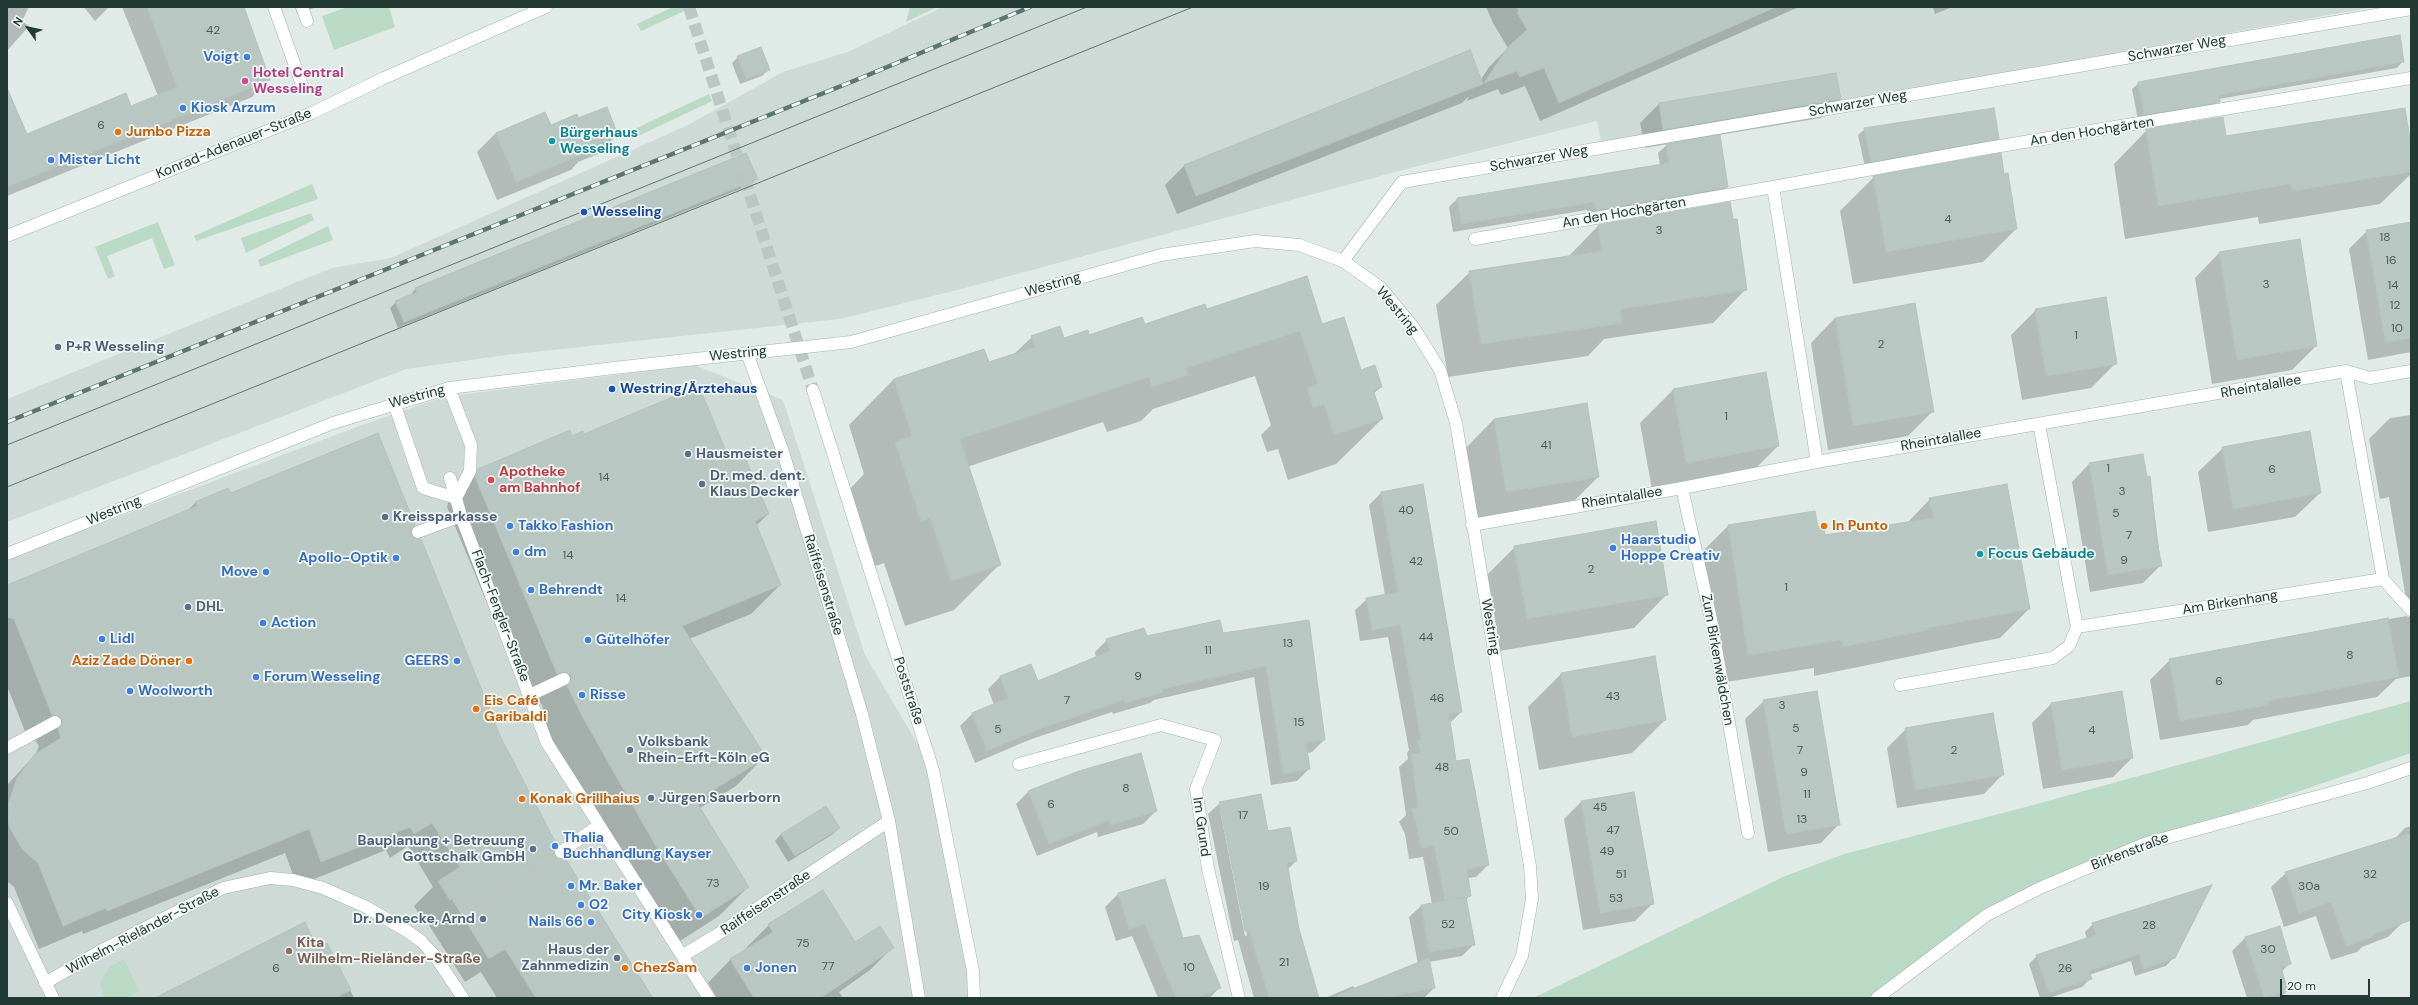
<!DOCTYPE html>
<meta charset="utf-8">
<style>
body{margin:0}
#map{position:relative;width:2418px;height:1005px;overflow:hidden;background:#e0eae6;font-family:"DM Sans",sans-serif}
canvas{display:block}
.frame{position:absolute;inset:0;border:8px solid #223934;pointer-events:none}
.north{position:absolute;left:8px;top:8px;width:40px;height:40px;-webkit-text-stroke:3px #f0f7f4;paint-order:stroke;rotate:303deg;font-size:11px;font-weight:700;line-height:16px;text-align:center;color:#223934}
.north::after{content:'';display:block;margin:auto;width:14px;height:18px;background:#223934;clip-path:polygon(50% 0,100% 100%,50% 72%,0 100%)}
.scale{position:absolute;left:2280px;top:979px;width:90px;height:18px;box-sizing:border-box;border:2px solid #223934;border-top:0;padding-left:5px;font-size:12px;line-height:14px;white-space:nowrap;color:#223934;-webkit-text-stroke:3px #f0f7f4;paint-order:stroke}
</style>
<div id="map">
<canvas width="2418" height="1005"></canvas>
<div class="frame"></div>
<div class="north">N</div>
<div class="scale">20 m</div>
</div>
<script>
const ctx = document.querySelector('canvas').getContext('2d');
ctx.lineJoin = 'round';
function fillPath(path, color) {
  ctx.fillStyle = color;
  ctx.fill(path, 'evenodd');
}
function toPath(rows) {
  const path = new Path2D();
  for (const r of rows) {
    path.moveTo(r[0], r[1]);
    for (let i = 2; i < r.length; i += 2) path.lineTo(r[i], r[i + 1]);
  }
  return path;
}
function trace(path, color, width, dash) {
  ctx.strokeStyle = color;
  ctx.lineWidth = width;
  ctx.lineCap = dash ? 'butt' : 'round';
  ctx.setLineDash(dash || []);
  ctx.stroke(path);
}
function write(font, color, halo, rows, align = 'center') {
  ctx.font = font + ' "DM Sans",sans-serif';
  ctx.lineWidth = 3.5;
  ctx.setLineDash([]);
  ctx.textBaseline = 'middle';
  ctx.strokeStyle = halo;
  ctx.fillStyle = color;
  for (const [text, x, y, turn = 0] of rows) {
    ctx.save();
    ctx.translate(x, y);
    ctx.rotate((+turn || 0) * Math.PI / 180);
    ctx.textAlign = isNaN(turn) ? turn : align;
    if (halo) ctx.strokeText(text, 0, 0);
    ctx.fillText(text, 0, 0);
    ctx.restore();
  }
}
fillPath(toPath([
 [943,7,2373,7,1716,125,1601,141,1597,121,1410,168,965,288,840,319,506,355,406,369,7,522,7,399,332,268,391,258,688,125,783,72,850,51],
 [694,365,783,400,865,655,933,770,972,998,7,998,7,559,362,425,443,397]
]), '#cedad5');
fillPath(toPath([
 [348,7,389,7,395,27,334,50,322,16],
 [673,7,693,7,641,31,637,24],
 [910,7,937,7,906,22],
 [709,94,712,101,632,139,628,132],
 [312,184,318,199,196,241,194,236],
 [311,213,314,220,246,253,241,238],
 [158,222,175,265,164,269,152,238,107,256,115,276,108,279,95,247],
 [328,226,333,240,260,267,258,260],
 [2411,701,2411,753,2144,844,1987,915,1877,998,1533,998,1783,877,1844,854,2026,807],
 [124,959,139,991,126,998,105,998,100,985,103,977,110,967]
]), '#badac5');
fillPath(toPath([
 [7,7,29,7,22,21,29,26,7,51],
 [84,7,109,7,95,21],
 [122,7,243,7,269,80,252,97,7,196,7,87,26,135,130,107,158,96],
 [295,7,317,7,297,14],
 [1486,7,1799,7,1540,121,1525,86,1501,95,1498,89,1467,101,1469,96,1462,103,1177,214,1165,185,1184,166,1469,52,1480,81,1489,67,1508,48,1493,23],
 [1933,7,1952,7,1935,14],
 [738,57,769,69,762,76,740,84,732,63],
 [2403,61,2397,68,2219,99,2213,108,2138,120,2132,89,2139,83],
 [1840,99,1821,118,1719,135,1727,187,1719,195,1588,218,1587,210,1453,232,1449,207,1457,199,1660,165,1658,153,1668,144,1645,148,1640,123,1659,104],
 [578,120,617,135,598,154,578,162,571,170,497,200,477,152,496,133,550,126],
 [1865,129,1998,138,1991,145,1865,167,1858,135],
 [2147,130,2411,154,2411,174,2380,204,2259,224,2258,217,2125,239,2114,164],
 [1874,177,2016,229,1983,262,1853,284,1840,211],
 [756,179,750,185,398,328,390,308,396,302,410,296,416,288],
 [2411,224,2411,352,2368,360,2349,249,2367,231],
 [1598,226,1746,289,1713,323,1604,339,1588,356,1448,377,1436,305,1470,272,1568,257],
 [2219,253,2316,346,2292,370,2212,384,2195,278],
 [2036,310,2116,363,2091,388,2022,400,2011,335],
 [1206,311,1322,325,1360,371,1381,387,1373,394,1382,419,1336,464,1288,480,1278,449,1267,452,1261,435,1271,425,1255,376,1153,409,1141,421,1107,432,1103,422,967,467,999,565,954,610,905,626,884,563,875,566,850,489,864,474,849,425,894,379,988,364,1013,355,1032,337,1064,340,1089,336],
 [1835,318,1933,411,1908,436,1828,450,1811,343],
 [1765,373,1778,446,1745,479,1653,495,1640,423,1673,390],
 [2411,415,2411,676,2396,679,2377,697,2253,720,2248,725,2160,740,2150,680,2170,660,2406,616,2409,617,2389,497,2380,499,2369,439,2390,418],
 [1494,419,1598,477,1565,510,1473,525,1461,453],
 [583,435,727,457,768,514,756,526,780,585,751,614,689,639,764,757,736,786,700,808,748,887,719,916,672,946,554,745,539,715,543,710,542,704,536,700,528,702,447,507,449,499,478,470,571,437],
 [2223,448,2320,493,2295,517,2208,532,2198,472],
 [2089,464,2150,477,2161,565,2143,583,2090,592,2072,482],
 [1381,493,1461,712,1450,723,1456,762,1488,865,1476,877,1467,878,1470,895,1466,900,1474,944,1462,956,1429,962,1434,988,1424,998,1325,998,1353,986,1355,989,1418,964,1409,917,1421,906,1432,904,1423,857,1409,859,1405,834,1399,822,1406,815,1399,767,1408,759,1407,753,1409,750,1388,637,1360,641,1355,610,1367,599,1385,595,1369,505],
 [230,495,410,530,500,738,553,849,554,856,651,998,497,998,481,972,465,982,427,922,425,924,414,906,433,887,408,846,390,858,386,850,297,886,285,853,83,934,82,931,39,949,14,887,7,881,7,785,35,755,39,746,35,740,28,739,7,686,7,586,187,511,196,502],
 [1930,499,2029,609,2000,638,1814,676,1814,668,1720,683,1699,555,1728,526,1817,528,1825,537,1906,524],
 [1515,547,1667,594,1634,628,1494,652,1482,580],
 [1308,621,1324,740,1312,752,1307,753,1309,769,1297,781,1271,785,1254,677,1154,700,1150,703,1113,714,1112,712,1029,740,975,763,960,726,972,714,994,705,988,689,1000,677,1031,665,1037,682,1096,658,1095,652,1107,640,1222,634],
 [1654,657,1665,720,1632,753,1539,770,1528,707,1561,674],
 [1764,701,1839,824,1821,843,1768,852,1745,719],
 [2051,704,2132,758,2113,777,2043,789,2032,723],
 [1906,729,2003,774,1984,794,1897,808,1887,748],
 [1080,772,1156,811,1143,824,1098,837,1097,832,1037,856,1016,804,1028,792],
 [1581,802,1652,904,1635,921,1583,930,1564,819],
 [1220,803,1267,832,1296,861,1287,870,1298,930,1318,998,1254,998,1238,940,1234,941,1208,814],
 [1220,810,1222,810,1247,935,1245,936],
 [2411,826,2411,885,2403,922,2388,937,2362,947,2357,952,2331,960,2316,916,2284,927,2271,887,2286,873,2393,840,2405,828],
 [839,828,833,834,788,862,775,841,781,834],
 [1118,894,1182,939,1220,987,1210,998,1158,998,1132,936,1116,941,1105,907],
 [2093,924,2174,957,2166,966,2135,976,2131,961,2089,975,2090,979,2082,987,2049,998,2040,998,2029,964,2037,956,2087,939,2085,932],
 [769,925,855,943,893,947,870,970,839,992,843,998,717,998,708,983,730,960,747,949,746,948],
 [2245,938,2290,963,2281,972,2287,991,2280,998,2247,998,2232,951],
 [327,944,354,998,158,998,317,950]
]), '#0003');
const building = toPath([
 [147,7,244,7,270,80,7,187,7,88,27,134,126,93,131,106,177,87,147,7],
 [1517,7,1776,7,1559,103,1544,68,1520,77,1517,71,1484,83,1508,47,1527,30,1517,12,1519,12,1517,7],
 [2400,35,2404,62,2219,95,2220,102,2144,115,2138,82,2400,35],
 [761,47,770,70,746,79,737,56,761,47],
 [1470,50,1483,84,1196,196,1184,165,1470,50],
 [1836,73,1841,99,1663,130,1659,103,1836,73],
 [607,107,618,135,590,147,591,151,516,182,496,133,545,112,551,125,577,114,578,118,607,107],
 [1994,108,1999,139,1871,162,1864,128,1994,108],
 [2405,108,2411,146,2411,172,2292,191,2291,184,2158,206,2146,129,2223,117,2226,136,2405,108],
 [1720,135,1728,187,1596,210,1594,202,1461,224,1457,198,1669,163,1666,144,1720,135],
 [746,153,758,179,404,322,395,301,417,292,415,288,746,153],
 [2001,153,2004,174,2008,173,2017,229,1886,252,1873,176,2001,153],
 [1730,202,1733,219,1737,219,1747,290,1620,309,1622,323,1481,344,1469,271,1602,251,1598,225,1730,202],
 [2411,222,2411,338,2385,342,2366,230,2411,222],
 [2300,239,2317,346,2237,360,2219,252,2300,239],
 [1307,276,1322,324,1344,317,1361,370,1375,365,1382,387,1373,390,1383,419,1334,435,1324,404,1313,407,1307,388,1318,384,1300,331,1186,368,1188,375,1152,387,1149,377,960,439,1001,565,951,581,930,518,921,521,895,442,912,436,894,379,984,349,989,362,1035,347,1031,336,1060,326,1064,338,1088,330,1089,335,1142,317,1145,324,1205,304,1207,309,1307,276],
 [2106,297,2117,364,2046,376,2035,309,2106,297],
 [1915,303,1934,412,1853,426,1835,318,1915,303],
 [1766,372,1779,446,1686,463,1673,389,1766,372],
 [699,386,728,456,742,450,769,514,755,521,781,585,682,626,766,757,696,801,749,887,701,918,654,843,582,716,567,686,571,680,571,675,565,672,557,674,475,477,478,469,570,430,572,436,583,431,584,434,699,386],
 [1587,403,1599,477,1506,492,1494,419,1587,403],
 [2310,431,2321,493,2233,509,2222,447,2310,431],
 [378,433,415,525,411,530,411,535,416,539,421,539,501,738,557,845,554,849,555,856,558,859,565,858,653,998,536,998,505,949,489,959,452,899,450,900,438,881,460,867,432,823,414,834,410,827,321,862,309,829,107,911,106,908,63,926,38,863,22,849,9,826,8,805,17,778,35,754,61,738,58,729,62,722,59,716,52,715,14,619,7,617,7,585,197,506,195,502,228,488,231,493,378,433],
 [2143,454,2147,477,2150,476,2157,543,2162,566,2108,575,2089,463,2143,454],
 [1423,484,1462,712,1449,714,1456,761,1469,759,1489,865,1467,869,1471,896,1466,897,1475,945,1429,952,1421,905,1465,897,1445,900,1434,845,1421,848,1416,821,1411,809,1418,808,1411,754,1420,753,1418,740,1421,739,1400,625,1372,630,1366,598,1398,592,1381,492,1423,484],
 [2007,484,2030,609,1928,628,1928,630,1843,647,1842,640,1748,655,1728,525,1815,511,1818,527,1824,526,1825,535,1933,518,1929,498,2007,484],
 [1656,521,1668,595,1527,619,1514,546,1656,521],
 [2388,618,2399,677,2268,701,2269,705,2180,721,2169,659,2388,618],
 [1220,620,1223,633,1309,620,1325,740,1306,743,1310,769,1283,774,1266,666,1162,689,1163,692,1125,703,1124,700,1042,728,987,751,972,713,1008,698,1000,676,1031,664,1038,681,1110,651,1106,639,1144,628,1147,636,1220,620],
 [1655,656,1666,720,1572,737,1561,673,1655,656],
 [1817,691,1840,825,1786,834,1763,700,1817,691],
 [2122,691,2133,758,2062,770,2051,703,2122,691],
 [1993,713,2004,775,1915,790,1905,728,1993,713],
 [1141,753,1157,811,1111,825,1109,820,1049,844,1028,791,1079,771,1141,753],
 [1634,792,1654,904,1600,913,1581,801,1634,792],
 [1261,794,1268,831,1290,827,1297,861,1287,863,1299,929,1319,998,1269,998,1249,930,1245,931,1219,802,1261,794],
 [826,806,840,828,795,856,781,834,826,806],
 [2411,833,2411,920,2372,935,2373,937,2346,946,2331,902,2299,913,2285,872,2411,833],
 [1165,879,1183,938,1199,935,1221,988,1197,998,1176,998,1145,924,1129,929,1118,893,1165,879],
 [2212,885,2175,958,2143,969,2139,954,2089,971,2092,979,2049,993,2036,955,2096,935,2092,923,2212,885],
 [823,890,855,942,880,926,894,948,821,998,754,998,730,959,773,932,768,924,823,890],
 [305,922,318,949,327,943,351,990,335,998,155,998,305,922],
 [2280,926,2291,964,2281,967,2288,991,2264,998,2245,937,2280,926],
 [1429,958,1435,988,1384,998,1339,998,1338,995,1429,958]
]);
fillPath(building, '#b9c7c2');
trace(building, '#b3c3bd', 1);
trace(toPath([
 [461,914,561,852]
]), '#bac7c2', 12, [12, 6]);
trace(toPath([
 [689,7,813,390]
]), '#bac7c2', 12, [12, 6]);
const street = toPath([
 [274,7,302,85],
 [302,7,307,21],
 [1773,187,1988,148,2411,78],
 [1475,239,1773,187,1817,462],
 [1343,261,1402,182,2411,9],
 [747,353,783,452,862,714,889,821,919,998],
 [449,388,471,445,470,471,456,498],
 [394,403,423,488,456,498],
 [2039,424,2077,627,2383,579,2346,371],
 [450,478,461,516,547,743,709,998],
 [1682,488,1711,619,1748,833],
 [1472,525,1682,488,1822,461,2346,371,2370,378,2411,371],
 [418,532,461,516],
 [7,554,333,423,449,388,614,368,851,342,1161,255,1255,241,1299,245,1343,261,1381,288,1414,328,1440,370,1456,423,1530,866,1532,899,1522,956,1502,998],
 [2383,579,2411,610],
 [1900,685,2053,658,2069,646,2077,627],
 [530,695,564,679],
 [7,748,55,722],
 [1019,764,1161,725,1215,740,1196,789,1208,869,1239,998],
 [561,852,598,826],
 [7,903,53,998],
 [682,956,715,936,889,821],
 [45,983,104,949,223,888,270,878,293,880,323,888,366,907,407,931,421,941,435,956,463,998],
 [1877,998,1987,915,2040,888,2144,844,2367,783,2411,768]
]);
const secondary = toPath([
 [7,236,312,113,384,78,546,7],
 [813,390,933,770,973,971,974,998]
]);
trace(street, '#a3b1ad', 13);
trace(secondary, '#a0b5af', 13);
trace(street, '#fff', 12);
trace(secondary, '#fff', 12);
trace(toPath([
 [7,445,1087,7],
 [7,487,1193,7]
]), '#5c7570', 1);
const rail = toPath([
 [7,422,861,78,1030,7]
]);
trace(rail, '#5c7570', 4.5);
trace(rail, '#f0f7f4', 3, [9]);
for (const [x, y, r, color] of [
 [247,57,4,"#3f7fe0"],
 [245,81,4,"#d1479c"],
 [183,108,4,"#3f7fe0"],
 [118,132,4,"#e8710a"],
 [552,141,4,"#0f9aa8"],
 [51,160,4,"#3f7fe0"],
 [584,212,4,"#1a4fb4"],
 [58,347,4,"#5c6f8a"],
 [612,389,4,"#1a4fb4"],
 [688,454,4,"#5c6f8a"],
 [491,480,4,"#e0444e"],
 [702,484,4,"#5c6f8a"],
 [385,517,4,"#5c6f8a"],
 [510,526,4,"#3f7fe0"],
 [1824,526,4,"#e8710a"],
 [1613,548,4,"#3f7fe0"],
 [516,552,4,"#3f7fe0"],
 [1980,554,4,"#0f9aa8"],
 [396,558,4,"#3f7fe0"],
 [266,572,4,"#3f7fe0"],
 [531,590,4,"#3f7fe0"],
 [188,607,4,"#5c6f8a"],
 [263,623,4,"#3f7fe0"],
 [102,639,4,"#3f7fe0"],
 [588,640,4,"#3f7fe0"],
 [189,661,4,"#e8710a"],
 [457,661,4,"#3f7fe0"],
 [256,677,4,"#3f7fe0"],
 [130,691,4,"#3f7fe0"],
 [582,695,4,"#3f7fe0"],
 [476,709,4,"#e8710a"],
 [630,750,4,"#5c6f8a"],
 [651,798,4,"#5c6f8a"],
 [522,799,4,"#e8710a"],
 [555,846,4,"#3f7fe0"],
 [533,849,4,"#5c6f8a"],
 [571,886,4,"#3f7fe0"],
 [581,905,4,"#3f7fe0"],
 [699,915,4,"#3f7fe0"],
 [483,919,4,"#5c6f8a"],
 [591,922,4,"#3f7fe0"],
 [289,951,4,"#8d6e63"],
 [617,958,4,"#5c6f8a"],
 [625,968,4,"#e8710a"],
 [747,968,4,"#3f7fe0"]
]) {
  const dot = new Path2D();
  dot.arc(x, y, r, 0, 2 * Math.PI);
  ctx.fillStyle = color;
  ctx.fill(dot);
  trace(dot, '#f0f7f4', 1.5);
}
write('12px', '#485c58', null, [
 ["42",213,31],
 ["6",101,126],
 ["4",1948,220],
 ["3",1659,231],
 ["18",2385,238],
 ["16",2391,261],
 ["3",2266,285],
 ["14",2393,286],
 ["12",2395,306],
 ["10",2397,329],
 ["1",2076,336],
 ["2",1881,345],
 ["1",1726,417],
 ["41",1546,446],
 ["1",2108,469],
 ["6",2272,470],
 ["14",604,478],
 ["3",2122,492],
 ["40",1406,511],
 ["5",2116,514],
 ["7",2129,536],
 ["14",568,556],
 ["9",2124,561],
 ["42",1416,562],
 ["2",1591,570],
 ["1",1786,588],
 ["14",621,599],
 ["44",1426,638],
 ["13",1288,644],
 ["11",1208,651],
 ["8",2350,656],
 ["9",1138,677],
 ["6",2219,682],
 ["43",1613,697],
 ["46",1437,699],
 ["7",1067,701],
 ["3",1782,706],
 ["15",1299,723],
 ["5",1796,729],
 ["5",998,730],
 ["4",2092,731],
 ["7",1800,751],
 ["2",1954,751],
 ["48",1442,768],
 ["9",1804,773],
 ["8",1126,789],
 ["11",1807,795],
 ["6",1051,805],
 ["45",1600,808],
 ["17",1243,816],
 ["13",1802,820],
 ["47",1613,831],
 ["50",1451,832],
 ["49",1607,852],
 ["51",1621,875],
 ["32",2370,875],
 ["73",713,884],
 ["19",1264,887],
 ["30a",2309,887],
 ["53",1616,899],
 ["52",1448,925],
 ["28",2149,926],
 ["75",803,944],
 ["30",2268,950],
 ["21",1284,963],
 ["77",828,967],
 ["10",1189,968],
 ["6",276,969],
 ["26",2065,969]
]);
write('14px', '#223934', '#f0f7f4', [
 ["Schwarzer Weg",2177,49,-10],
 ["Schwarzer Weg",1858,104,-10],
 ["An den Hochgärten",2092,132,-9],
 ["Konrad-Adenauer-Straße",234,144,-22],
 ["Schwarzer Weg",1539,159,-10],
 ["An den Hochgärten",1624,213,-10],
 ["Westring",1053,285,-16],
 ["Westring",1397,311,50],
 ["Westring",738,354,-6],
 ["Rheintalallee",2261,387,-10],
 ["Westring",417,397,-15],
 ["Rheintalallee",1941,440,-10],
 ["Rheintalallee",1622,498,-9],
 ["Westring",114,511,-22],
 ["Raiffeisenstraße",823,585,73],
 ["Am Birkenhang",2230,603,-9],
 ["Flach-Fengler-Straße",500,616,69],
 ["Westring",1490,627,80],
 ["Zum Birkenwäldchen",1717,660,80],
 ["Poststraße",908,691,72],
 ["Im Grund",1201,827,82],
 ["Birkenstraße",2130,852,-21],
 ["Raiffeisenstraße",766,903,-34],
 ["Wilhelm-Rieländer-Straße",143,931,-28]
]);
write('bold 14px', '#366cbe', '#f0f7f4', [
 ["Voigt",239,57,"right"],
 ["Kiosk Arzum",191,108],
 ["Mister Licht",59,160],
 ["Takko Fashion",518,526],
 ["Haarstudio",1621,540],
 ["Hoppe Creativ",1621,556],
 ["dm",524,552],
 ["Apollo-Optik",388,558,"right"],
 ["Move",258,572,"right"],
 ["Behrendt",539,590],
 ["Action",271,623],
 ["Lidl",110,639],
 ["Gütelhöfer",596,640],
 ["GEERS",449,661,"right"],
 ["Forum Wesseling",264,677],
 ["Woolworth",138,691],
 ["Risse",590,695],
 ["Thalia",563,838],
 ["Buchhandlung Kayser",563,854],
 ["Mr. Baker",579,886],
 ["O2",589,905],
 ["City Kiosk",691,915,"right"],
 ["Nails 66",583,922,"right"],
 ["Jonen",755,968]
], 'left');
write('bold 14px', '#b23c85', '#f0f7f4', [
 ["Hotel Central",253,73],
 ["Wesseling",253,89]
], 'left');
write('bold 14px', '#c56008', '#f0f7f4', [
 ["Jumbo Pizza",126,132],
 ["In Punto",1832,526],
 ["Aziz Zade Döner",181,661,"right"],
 ["Eis Café",484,701],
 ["Garibaldi",484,717],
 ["Konak Grillhaius",530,799],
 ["ChezSam",633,968]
], 'left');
write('bold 14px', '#0d838f', '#f0f7f4', [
 ["Bürgerhaus",560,133],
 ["Wesseling",560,149],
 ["Focus Gebäude",1988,554]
], 'left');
write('bold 14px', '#164399', '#f0f7f4', [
 ["Wesseling",592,212],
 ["Westring/Ärztehaus",620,389]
], 'left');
write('bold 14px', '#4e5e75', '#f0f7f4', [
 ["P+R Wesseling",66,347],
 ["Hausmeister",696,454],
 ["Dr. med. dent.",710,476],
 ["Klaus Decker",710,492],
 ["Kreissparkasse",393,517],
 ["DHL",196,607],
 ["Volksbank",638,742],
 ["Rhein-Erft-Köln eG",638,758],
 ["Jürgen Sauerborn",659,798],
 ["Bauplanung + Betreuung",525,841,"right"],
 ["Gottschalk GmbH",525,857,"right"],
 ["Dr. Denecke, Arnd",475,919,"right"],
 ["Haus der",609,950,"right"],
 ["Zahnmedizin",609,966,"right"]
], 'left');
write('bold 14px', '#be3a42', '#f0f7f4', [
 ["Apotheke",499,472],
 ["am Bahnhof",499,488]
], 'left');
write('bold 14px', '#785e54', '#f0f7f4', [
 ["Kita",297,943],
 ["Wilhelm-Rieländer-Straße",297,959]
], 'left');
</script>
